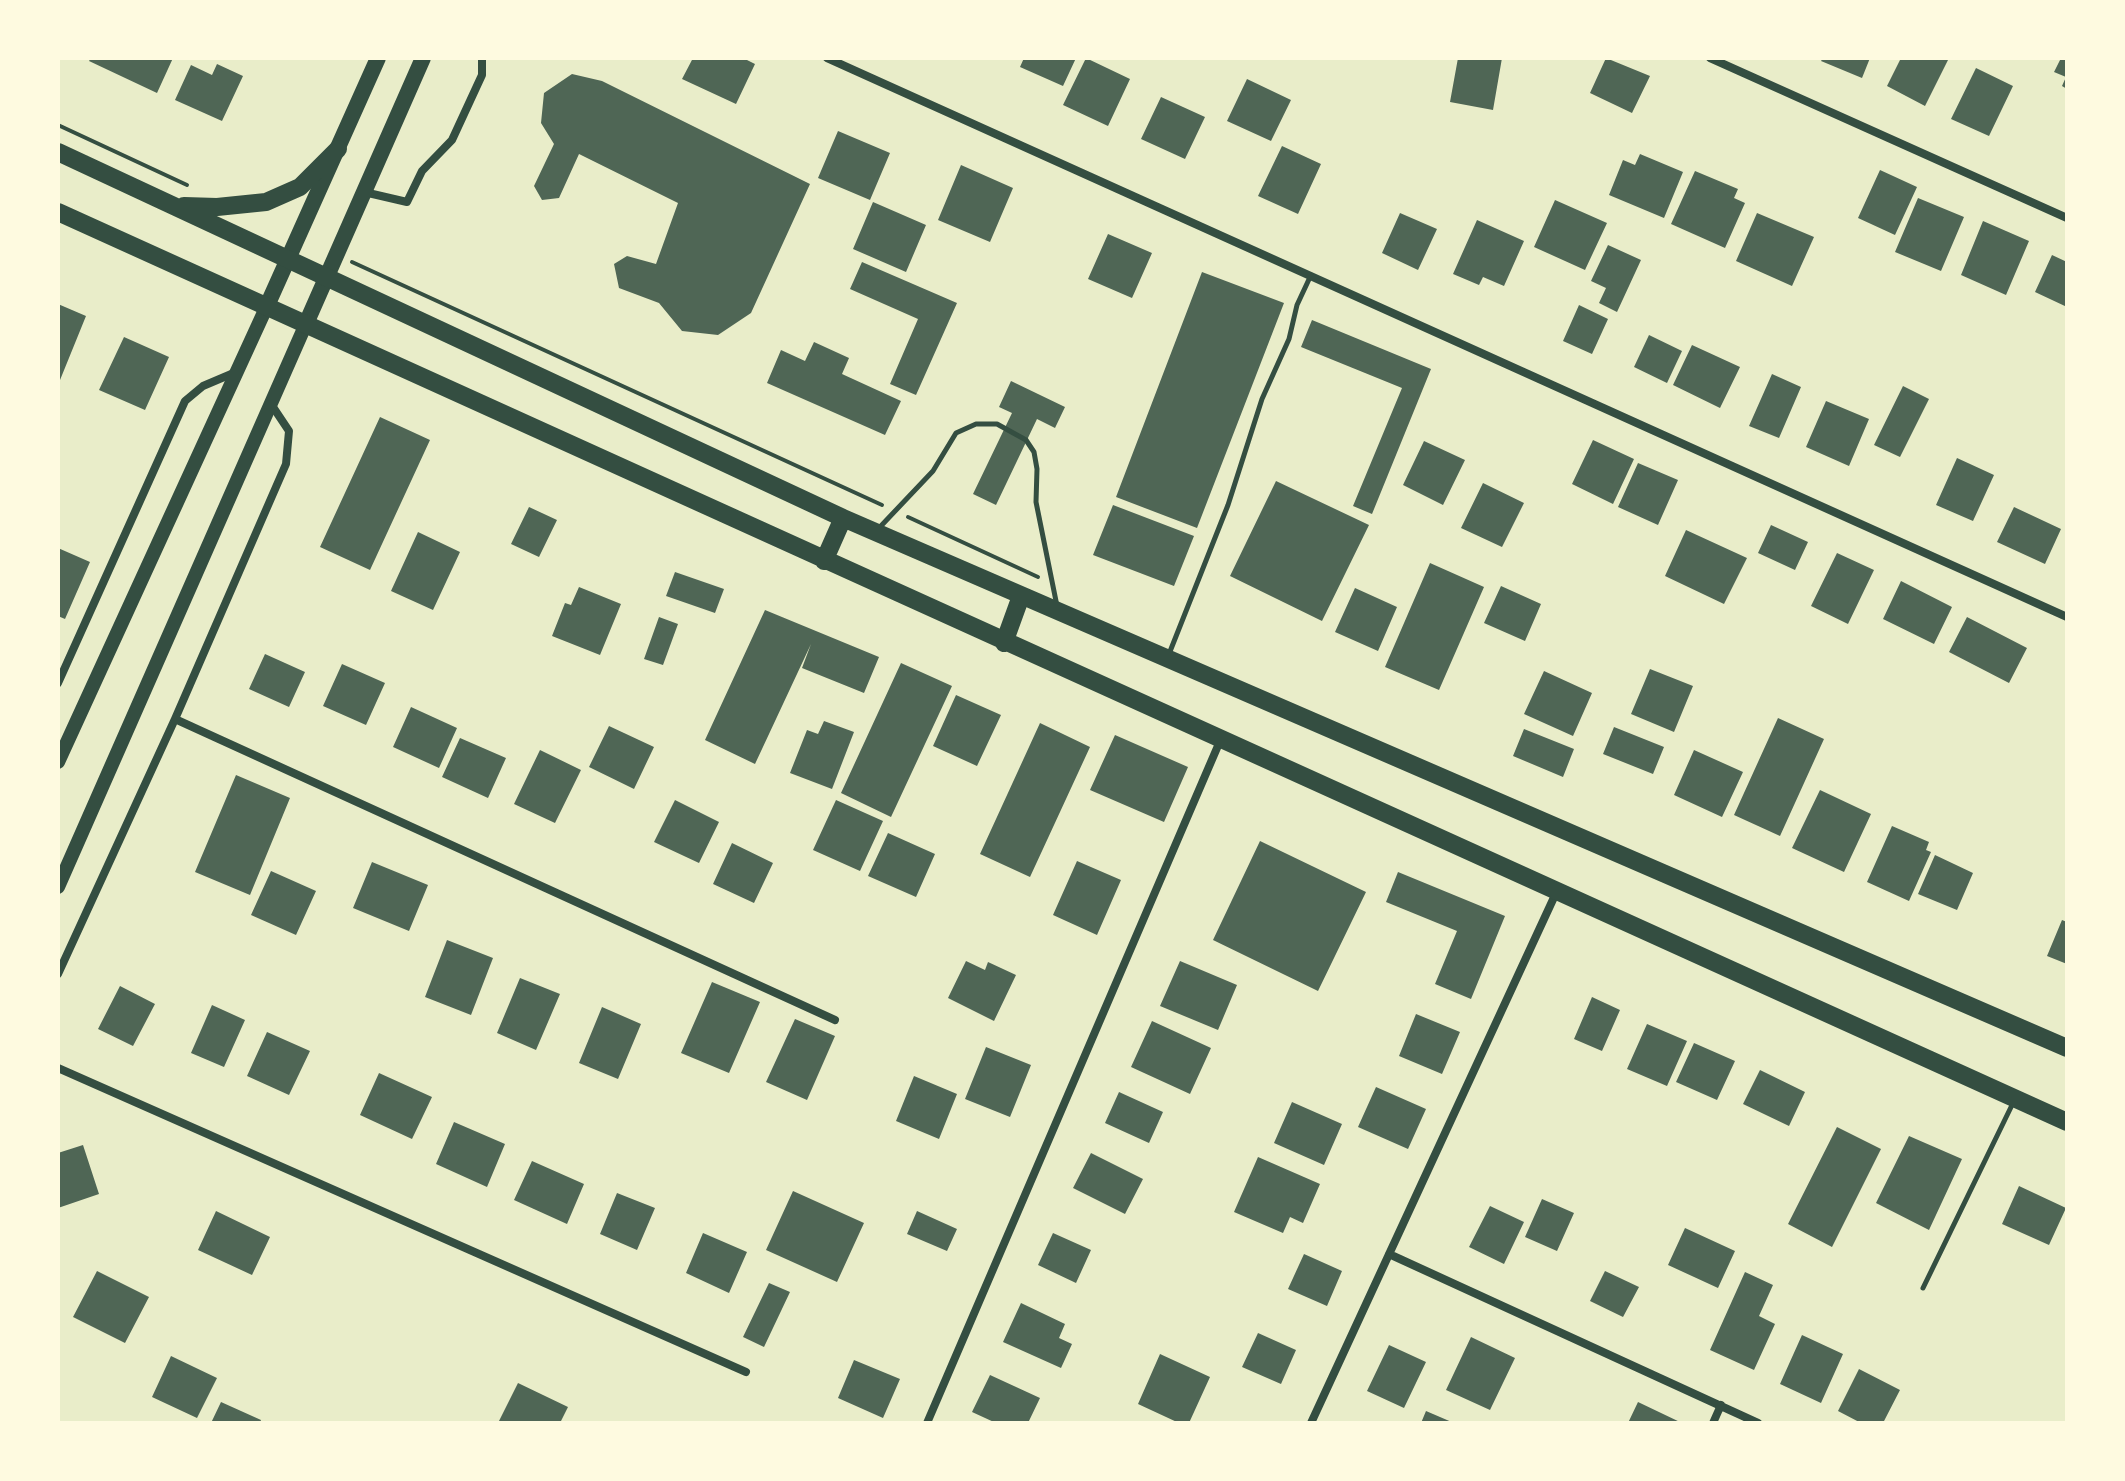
<!DOCTYPE html>
<style>
body{margin:0}
#map{position:relative;width:2125px;height:1481px;overflow:hidden;background:#e9edc9;font-family:"Source Serif 4",serif}
canvas{display:block}
.frame{position:absolute;inset:0;border:60px solid #fefae0;pointer-events:none}
</style>
<div id="map">
<canvas width="2125" height="1481"></canvas>
<div class="frame"></div>
</div>
<script>
const ctx = document.querySelector('canvas').getContext('2d');
ctx.lineJoin = 'round';
function fillPath(path, color) {
  ctx.fillStyle = color;
  ctx.fill(path, 'evenodd');
}
function toPath(rows) {
  const path = new Path2D();
  for (const r of rows) {
    path.moveTo(r[0], r[1]);
    for (let i = 2; i < r.length; i += 2) path.lineTo(r[i], r[i + 1]);
  }
  return path;
}
function trace(path, color, width, dash) {
  ctx.strokeStyle = color;
  ctx.lineWidth = width;
  ctx.lineCap = dash ? 'butt' : 'round';
  ctx.setLineDash(dash || []);
  ctx.stroke(path);
}
fillPath(toPath([
 [91,58,173,58,157,93,89,61],
 [693,58,743,58,755,64,736,104,682,79],
 [1024,58,1076,58,1063,86,1020,67],
 [1086,58,1130,79,1108,126,1063,105],
 [1458,58,1502,58,1493,110,1450,102],
 [1606,58,1650,76,1632,113,1590,93],
 [1823,58,1870,58,1862,78,1821,61],
 [1901,58,1949,58,1925,106,1887,86],
 [2061,58,2067,58,2067,89,2062,86,2066,77,2054,72],
 [217,64,243,76,222,121,175,100,191,65,212,75],
 [1976,68,2013,86,1989,136,1951,119],
 [572,74,602,81,810,184,751,313,718,335,682,331,659,303,619,288,614,264,627,256,656,264,678,203,579,154,559,198,542,200,534,186,554,144,541,123,544,93],
 [1247,79,1291,100,1271,141,1227,121],
 [1161,97,1205,117,1185,159,1141,139],
 [838,131,890,153,870,200,818,178],
 [1282,146,1321,164,1298,214,1258,196],
 [1640,154,1683,172,1664,218,1609,195,1623,160,1635,165],
 [961,165,1013,188,990,242,938,220],
 [1880,170,1917,187,1895,235,1858,218],
 [1695,171,1738,189,1734,198,1745,203,1725,248,1671,224],
 [1918,198,1964,217,1941,271,1895,252],
 [1555,200,1607,223,1585,270,1534,247],
 [873,202,926,225,906,272,853,249],
 [1400,213,1437,229,1418,270,1382,253],
 [1757,213,1814,237,1792,286,1736,261],
 [1477,220,1524,241,1504,286,1483,277,1479,285,1453,274],
 [1983,221,2029,241,2006,295,1961,275],
 [1108,234,1152,253,1132,298,1088,279],
 [1608,245,1641,260,1617,312,1599,303,1606,288,1591,281],
 [2052,255,2067,262,2067,307,2035,292],
 [862,262,957,303,916,395,890,384,918,319,850,289],
 [1202,272,1284,303,1197,528,1116,497],
 [58,304,86,316,58,385],
 [1579,305,1608,319,1592,354,1563,341],
 [1312,320,1431,369,1372,514,1353,506,1402,388,1301,347],
 [1649,335,1682,351,1667,383,1634,367],
 [124,337,169,357,145,410,99,390],
 [814,342,849,358,842,374,901,401,885,435,767,383,781,350,805,361],
 [1692,345,1740,367,1720,408,1673,385],
 [1772,374,1801,387,1779,438,1749,426],
 [1011,381,1065,407,1055,428,1037,419,996,505,973,494,1012,413,999,407],
 [1903,386,1929,399,1900,457,1874,445],
 [1826,401,1869,419,1849,466,1806,447],
 [380,417,430,440,370,570,320,547],
 [1593,440,1634,459,1613,504,1572,484],
 [1424,441,1465,460,1443,505,1403,485],
 [1957,458,1994,475,1973,521,1936,505],
 [1638,463,1678,480,1658,525,1618,507],
 [1276,481,1369,525,1322,621,1230,576],
 [1483,483,1524,503,1502,547,1461,528],
 [1113,505,1194,536,1174,586,1093,555],
 [529,507,557,520,539,557,511,544],
 [2014,507,2061,529,2045,564,1997,542],
 [1771,525,1808,542,1795,570,1758,553],
 [1686,530,1747,558,1724,604,1665,576],
 [418,532,460,552,433,610,391,591],
 [58,548,90,562,65,619,58,616],
 [1837,553,1874,570,1848,624,1811,606],
 [1430,563,1484,587,1439,690,1385,667],
 [675,572,724,589,715,613,666,596],
 [1901,581,1952,607,1934,644,1883,619],
 [1501,586,1541,604,1525,641,1484,623],
 [579,587,621,604,600,655,552,636,565,603,571,605],
 [1355,588,1397,607,1378,651,1335,632],
 [765,610,879,657,864,693,802,668,811,644,755,764,705,740],
 [659,617,678,624,663,665,644,659],
 [1967,617,2027,648,2009,683,1949,652],
 [265,654,305,672,289,707,249,689],
 [901,663,952,686,891,817,841,793],
 [342,664,385,683,366,725,323,706],
 [1650,669,1693,686,1674,732,1631,714],
 [1544,671,1592,693,1573,736,1524,714],
 [956,695,1001,715,977,766,933,746],
 [411,707,457,728,439,768,393,747],
 [1778,718,1824,739,1780,836,1734,815],
 [824,721,854,732,832,789,790,773,807,730,818,734],
 [1040,723,1090,747,1030,877,980,854],
 [609,726,654,747,634,789,589,767],
 [1614,727,1664,747,1653,774,1603,754],
 [1524,729,1574,749,1563,777,1513,756],
 [1115,735,1188,767,1164,822,1090,790],
 [460,738,506,758,488,798,442,777],
 [540,750,581,770,555,823,514,804],
 [1694,750,1743,772,1722,817,1674,795],
 [236,775,290,798,250,895,195,872],
 [1820,790,1871,814,1844,872,1792,848],
 [675,800,719,822,699,863,654,842],
 [836,800,883,821,860,871,813,850],
 [1892,826,1929,842,1926,850,1931,852,1909,901,1867,882],
 [888,833,935,854,916,897,868,876],
 [1260,841,1366,892,1318,991,1213,940],
 [732,843,773,863,754,903,713,884],
 [1935,855,1973,873,1957,910,1918,894],
 [1077,861,1121,880,1097,935,1053,915],
 [372,862,428,885,409,931,353,908],
 [271,871,316,891,296,935,251,915],
 [1398,872,1505,916,1471,999,1435,984,1457,931,1386,902],
 [2062,920,2067,922,2067,964,2047,956],
 [447,940,493,958,471,1015,425,997],
 [966,961,985,970,988,962,1016,975,994,1021,948,998],
 [1180,961,1237,985,1218,1030,1160,1006],
 [520,978,560,994,536,1050,497,1033],
 [712,982,760,1002,729,1073,681,1053],
 [120,986,155,1004,133,1046,98,1029],
 [1592,997,1620,1010,1602,1051,1574,1039],
 [212,1005,245,1020,224,1067,191,1053],
 [602,1007,641,1024,618,1079,579,1063],
 [1416,1014,1460,1032,1442,1074,1399,1056],
 [795,1019,835,1036,807,1100,766,1082],
 [1152,1021,1211,1048,1190,1094,1131,1067],
 [1647,1024,1687,1041,1667,1086,1627,1069],
 [267,1032,310,1051,289,1095,247,1076],
 [1694,1043,1735,1061,1717,1100,1676,1082],
 [986,1047,1031,1065,1010,1117,965,1099],
 [1760,1070,1805,1092,1789,1126,1743,1104],
 [379,1073,432,1097,412,1139,360,1115],
 [914,1076,957,1094,939,1139,896,1121],
 [1376,1087,1426,1109,1408,1149,1358,1127],
 [1119,1092,1163,1112,1149,1143,1105,1123],
 [1292,1102,1342,1124,1324,1165,1274,1143],
 [454,1122,505,1144,487,1187,436,1164],
 [1837,1127,1881,1149,1832,1247,1788,1224],
 [1909,1136,1962,1159,1929,1230,1876,1203],
 [83,1145,99,1194,58,1208,58,1153],
 [1091,1153,1143,1179,1125,1214,1073,1188],
 [1258,1157,1320,1184,1303,1223,1290,1217,1283,1233,1234,1212],
 [532,1161,584,1184,567,1224,514,1200],
 [2019,1186,2066,1208,2049,1245,2002,1224],
 [793,1191,864,1223,837,1282,766,1250],
 [617,1193,655,1208,637,1250,600,1234],
 [1542,1199,1574,1213,1557,1251,1525,1237],
 [1490,1206,1524,1222,1504,1264,1469,1247],
 [216,1211,270,1237,252,1275,198,1250],
 [917,1211,957,1229,947,1251,907,1234],
 [1685,1228,1735,1251,1718,1288,1668,1265],
 [703,1233,747,1252,729,1293,686,1273],
 [1053,1233,1091,1250,1076,1283,1038,1265],
 [1304,1254,1342,1271,1327,1306,1288,1289],
 [97,1271,149,1297,125,1343,73,1317],
 [1605,1271,1639,1287,1623,1317,1590,1301],
 [1745,1272,1773,1285,1759,1316,1775,1324,1754,1370,1710,1350],
 [769,1283,790,1292,764,1347,743,1337],
 [1021,1303,1065,1324,1059,1338,1072,1344,1061,1368,1003,1342],
 [1258,1333,1296,1350,1281,1384,1242,1367],
 [1802,1335,1843,1354,1821,1403,1780,1384],
 [1471,1337,1515,1358,1490,1410,1446,1390],
 [1389,1345,1426,1362,1404,1408,1367,1391],
 [1160,1354,1210,1377,1189,1423,1179,1423,1138,1404],
 [171,1356,217,1378,197,1418,152,1397],
 [854,1360,900,1379,883,1418,838,1398],
 [1859,1369,1900,1390,1883,1423,1861,1423,1838,1411],
 [990,1375,1040,1398,1028,1423,996,1423,972,1412],
 [518,1383,568,1407,560,1423,498,1423],
 [221,1402,261,1420,260,1423,211,1423],
 [1638,1402,1682,1423,1628,1423],
 [1426,1411,1454,1423,1421,1423]
]), '#4f6655');
trace(toPath([
 [58,125,187,185],
 [352,262,882,505],
 [908,517,1038,577]
]), '#344e41', 4);
trace(toPath([
 [879,528,933,471,956,433,976,424,997,424,1026,440,1034,452,1037,469,1036,502,1057,606],
 [1169,654,1228,505,1262,399,1289,339,1297,305,1311,275],
 [1923,1288,2013,1103]
]), '#344e41', 5);
trace(toPath([
 [827,58,2067,617],
 [1710,58,2067,218],
 [364,192,407,202,422,171,452,140,482,75,482,58],
 [58,683,185,401,203,386,236,372],
 [175,719,835,1020],
 [58,974,175,719,286,464,289,431,271,404],
 [58,1068,746,1372],
 [1389,1254,1758,1423],
 [927,1423,1220,741],
 [1311,1423,1556,893],
 [1713,1423,1721,1405]
]), '#344e41', 8);
trace(toPath([
 [58,762,266,308],
 [58,887,305,326]
]), '#344e41', 14);
trace(toPath([
 [266,308,378,58],
 [305,326,423,58]
]), '#344e41', 16);
trace(toPath([
 [58,152,843,518,2067,1048],
 [184,206,217,207,266,202,300,187,338,149],
 [58,212,2067,1122],
 [824,561,843,518],
 [1004,643,1021,596]
]), '#344e41', 18);
</script>
